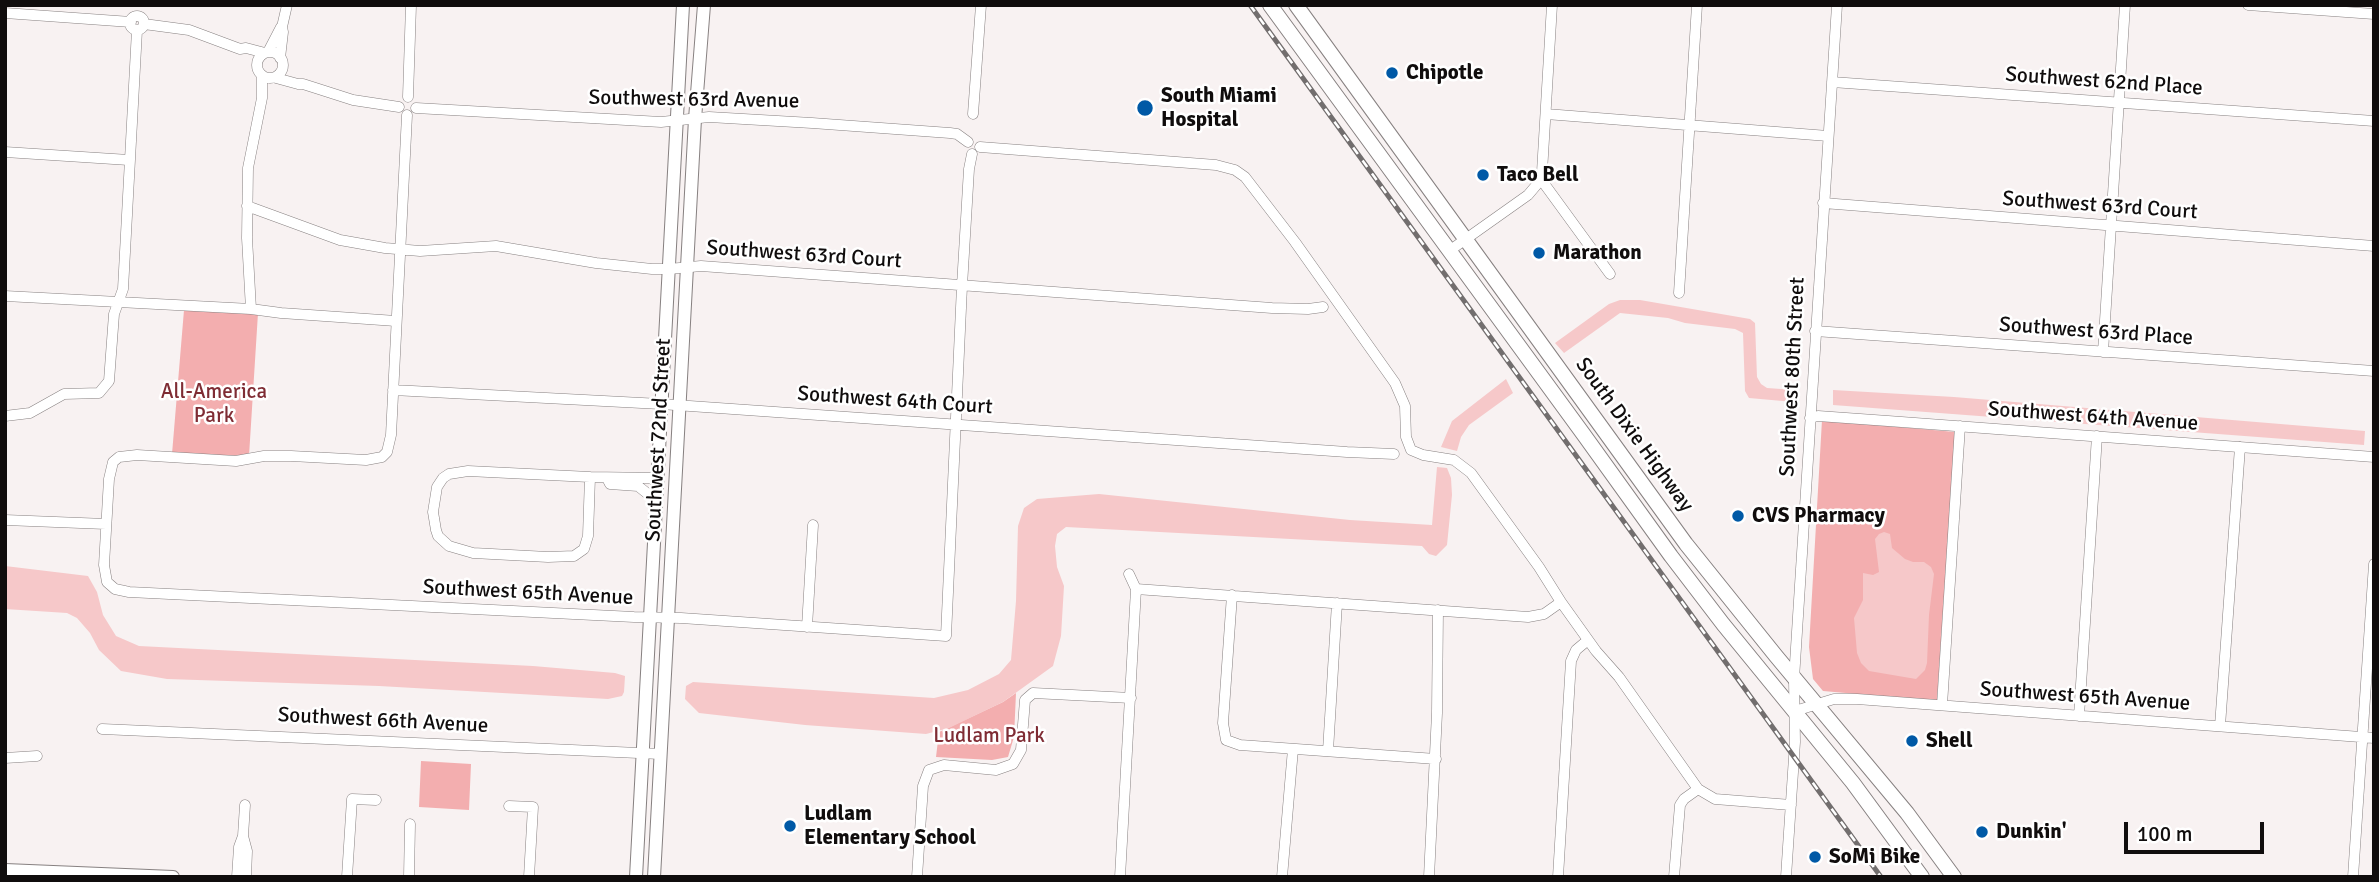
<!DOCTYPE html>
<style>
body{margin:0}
#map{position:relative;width:2379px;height:882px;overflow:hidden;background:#f8f2f2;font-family:Signika,sans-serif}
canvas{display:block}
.frame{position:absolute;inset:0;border:7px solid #100d0d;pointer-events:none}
.scale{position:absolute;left:2124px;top:822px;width:140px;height:32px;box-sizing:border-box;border:4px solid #100d0d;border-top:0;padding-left:9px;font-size:21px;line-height:24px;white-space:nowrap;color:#100d0d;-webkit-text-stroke:5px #fff;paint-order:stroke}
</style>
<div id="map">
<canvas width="2379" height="882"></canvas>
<div class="frame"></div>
<div class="scale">100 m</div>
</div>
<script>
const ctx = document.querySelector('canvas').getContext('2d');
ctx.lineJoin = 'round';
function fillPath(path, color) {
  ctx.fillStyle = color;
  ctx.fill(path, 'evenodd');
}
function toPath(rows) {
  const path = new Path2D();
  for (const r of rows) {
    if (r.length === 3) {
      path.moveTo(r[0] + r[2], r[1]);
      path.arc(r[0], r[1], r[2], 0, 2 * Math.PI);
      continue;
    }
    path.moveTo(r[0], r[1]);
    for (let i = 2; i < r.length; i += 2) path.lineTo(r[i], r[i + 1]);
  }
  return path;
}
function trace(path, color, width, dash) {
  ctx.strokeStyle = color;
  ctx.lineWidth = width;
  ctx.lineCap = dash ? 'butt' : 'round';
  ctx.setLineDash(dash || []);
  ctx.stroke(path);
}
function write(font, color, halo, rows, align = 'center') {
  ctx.font = font + ' Signika,sans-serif';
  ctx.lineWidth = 5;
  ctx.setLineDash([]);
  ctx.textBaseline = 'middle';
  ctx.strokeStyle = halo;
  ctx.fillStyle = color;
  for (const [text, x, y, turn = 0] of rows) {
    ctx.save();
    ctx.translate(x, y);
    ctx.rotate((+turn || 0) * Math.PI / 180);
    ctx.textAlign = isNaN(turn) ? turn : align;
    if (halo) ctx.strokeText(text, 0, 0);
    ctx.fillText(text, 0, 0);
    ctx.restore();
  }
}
fillPath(toPath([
 [184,310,258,313,249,456,172,454],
 [1822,420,1955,432,1937,701,1823,691,1813,679,1809,647],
 [1016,693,1014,737,1008,757,992,760,936,757,939,732,1003,702],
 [421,761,471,764,469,810,419,807]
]), '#f3aeaf');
fillPath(toPath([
 [1620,300,1640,300,1750,319,1755,323,1757,377,1761,384,1767,388,1795,390,1794,402,1749,398,1745,391,1743,333,1735,329,1685,323,1668,318,1620,313,1564,353,1555,343,1609,304],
 [1506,379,1513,393,1469,425,1461,437,1457,451,1441,447,1452,421],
 [1833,390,1954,397,2365,431,2364,445,1833,405],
 [1437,467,1447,468,1451,478,1452,495,1447,545,1436,556,1429,554,1422,546,1066,527,1057,534,1055,546,1057,567,1064,586,1061,636,1053,666,1003,702,949,728,926,734,805,725,699,713,685,699,686,686,693,682,934,698,968,690,999,674,1011,660,1016,601,1018,526,1024,508,1037,499,1099,494,1350,520,1432,525],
 [1884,532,1890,534,1892,548,1905,559,1913,562,1924,562,1931,567,1934,574,1929,615,1927,663,1925,670,1916,679,1869,671,1861,663,1857,653,1854,618,1863,600,1863,573,1873,575,1879,572,1875,539,1879,534],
 [5,566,88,576,97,592,103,615,116,636,139,646,533,666,615,673,625,676,624,692,622,696,608,699,379,686,167,679,121,671,99,650,90,633,77,618,67,613,5,609]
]), '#f6c8c9');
const minor = toPath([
 [2248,5,2374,14],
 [5,13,131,22],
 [137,23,7],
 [144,24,189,30,240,49,246,48,265,53],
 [268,52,281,27],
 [270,65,13],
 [280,58,283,32,282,27,287,5],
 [276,78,298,84,303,84,353,100,399,107],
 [1832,82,2374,121],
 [408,97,411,5],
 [416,108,661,122,709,117,812,123,950,133,957,134,968,142],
 [973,114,981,5],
 [1546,114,1828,136],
 [407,115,391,435,387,452,382,457,366,460,291,456,264,456,236,461,137,455,119,457,113,462,109,479,104,565,107,582,115,589,129,592,634,617,681,618,946,636,962,286,969,169,972,154],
 [980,147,1216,165,1235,170,1245,177,1295,242,1395,383,1405,406,1406,437,1411,450,1423,455,1454,460,1471,473,1539,567,1561,602,1596,651,1619,677,1698,789,1715,799,1791,805],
 [5,152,129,160],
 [1540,178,1610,274],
 [1823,203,2374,246],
 [247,206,340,240,385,248,420,251,496,246,596,263,652,269,669,269,701,266,1272,308,1308,309,1323,307],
 [1449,251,1528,195,1539,182,1542,172,1552,5],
 [1679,293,1697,5],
 [5,296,251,309,281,313,396,321],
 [251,309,247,238,248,168,262,98,262,75],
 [1815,331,2374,371],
 [2103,352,2125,5],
 [393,390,661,404,1347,452,1394,454],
 [5,416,30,413,64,394,99,393,109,381,114,314,123,289,137,30],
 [1810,418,1818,416,1888,421,2374,457],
 [468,471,590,477,588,536,584,549,574,556,548,557,473,553,449,546,438,536,436,530,433,512,437,487,443,478,449,474,468,471],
 [590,477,657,478],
 [607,478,610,484,638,486,648,494,656,498],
 [5,520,106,524],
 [1136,589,1528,617,1544,614,1561,602],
 [1232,595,1223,723,1226,740,1240,745,1436,759],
 [807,627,813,525],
 [1942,705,1960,426],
 [1795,711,1834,699,1857,699,2374,738],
 [2079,716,2097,436],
 [2220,726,2240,447],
 [102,729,661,754],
 [1328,751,1337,603],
 [5,758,37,756],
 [245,805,243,836,247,851,246,877],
 [509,806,533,807,529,877],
 [237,877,239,847,243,836],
 [347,877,352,799,376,800],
 [409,877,410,824],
 [917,877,923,786,929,770,944,765,996,770,1013,764,1021,750,1025,700,1033,693,1131,698],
 [1120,877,1136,589,1129,574],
 [1282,877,1293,749],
 [1429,877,1437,713,1438,610],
 [1558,877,1571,661,1576,650,1588,640],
 [1674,877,1680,805,1684,799,1698,789],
 [1786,877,1795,742,1794,679,1837,5],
 [2353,877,2374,564]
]);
const major = toPath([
 [5,870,173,877],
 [636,877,683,5],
 [654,877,695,119,704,5]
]);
const highway = toPath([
 [1270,5,1584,435,1671,556,1723,624,1853,783,1922,877],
 [1296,5,1686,544,1776,656,1907,813,1954,877]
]);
trace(minor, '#878181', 11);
trace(major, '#878181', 14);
trace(highway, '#878181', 16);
trace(minor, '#fff', 10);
trace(major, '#fff', 12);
trace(highway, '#fff', 14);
const rail = toPath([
 [1250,5,1881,877]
]);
trace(rail, '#726e6e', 5);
trace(rail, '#fff', 2.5, [8]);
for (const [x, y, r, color] of [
 [1392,73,7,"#0059a6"],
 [1145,108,9,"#0059a6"],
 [1483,175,7,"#0059a6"],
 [1539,253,7,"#0059a6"],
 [1738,516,7,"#0059a6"],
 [1912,741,7,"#0059a6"],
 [790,826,7,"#0059a6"],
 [1982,832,7,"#0059a6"],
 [1815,857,7,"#0059a6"]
]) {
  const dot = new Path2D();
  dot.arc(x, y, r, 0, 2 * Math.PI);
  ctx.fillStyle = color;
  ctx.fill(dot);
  trace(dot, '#fff', 2.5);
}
write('bold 21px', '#100d0d', '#fff', [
 ["Chipotle",1406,73],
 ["South Miami",1161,96],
 ["Hospital",1161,120],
 ["Taco Bell",1497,175],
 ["Marathon",1553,253],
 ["CVS Pharmacy",1752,516],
 ["Shell",1926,741],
 ["Ludlam",804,814],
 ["Elementary School",804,838],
 ["Dunkin'",1996,832],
 ["SoMi Bike",1829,857]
], 'left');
write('21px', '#100d0d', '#fff', [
 ["Southwest 62nd Place",2104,82,4],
 ["Southwest 63rd Avenue",694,100,1],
 ["Southwest 63rd Court",2100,206,4],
 ["Southwest 63rd Court",804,255,4],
 ["Southwest 63rd Place",2096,332,4],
 ["Southwest 80th Street",1793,377,-87],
 ["Southwest 64th Court",895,401,4],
 ["Southwest 64th Avenue",2093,417,4],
 ["South Dixie Highway",1634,435,54],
 ["Southwest 72nd Street",659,440,-87],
 ["Southwest 65th Avenue",528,593,3],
 ["Southwest 65th Avenue",2085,697,4],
 ["Southwest 66th Avenue",383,721,3]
]);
write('21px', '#7f2c34', '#fff', [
 ["All-America",214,392],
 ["Park",214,416],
 ["Ludlam Park",989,736]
]);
</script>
